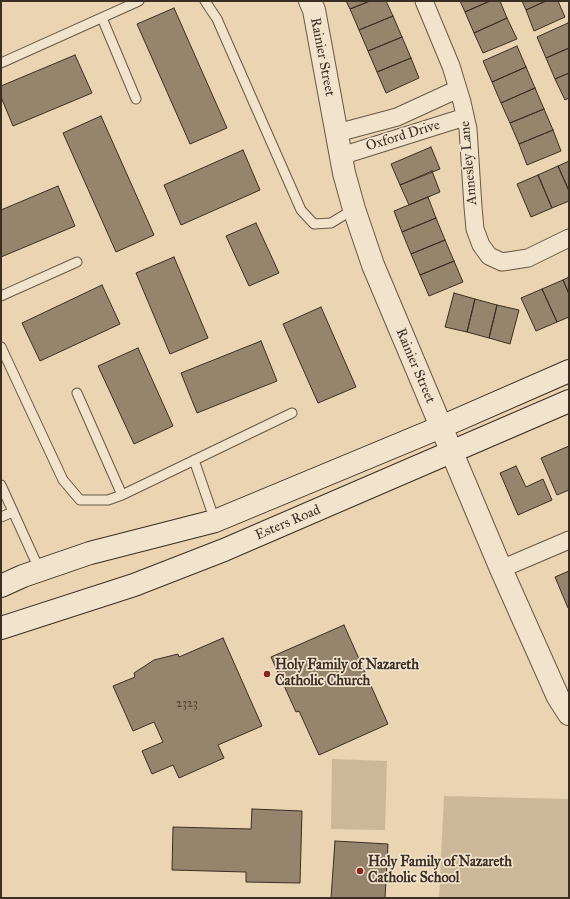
<!DOCTYPE html>
<style>
body{margin:0}
#map{position:relative;width:570px;height:899px;overflow:hidden;background:#ead4b1;font-family:"IM FELL Great Primer",serif}
canvas{display:block}
.frame{position:absolute;inset:0;border:2px solid #3b2e24;pointer-events:none}
</style>
<div id="map">
<canvas width="570" height="899"></canvas>
<div class="frame"></div>
</div>
<script>
const ctx = document.querySelector('canvas').getContext('2d');
ctx.lineJoin = 'round';
function fillPath(path, color) {
  ctx.fillStyle = color;
  ctx.fill(path, 'evenodd');
}
function toPath(rows) {
  const path = new Path2D();
  for (const r of rows) {
    path.moveTo(r[0], r[1]);
    for (let i = 2; i < r.length; i += 2) path.lineTo(r[i], r[i + 1]);
  }
  return path;
}
function trace(path, color, width, dash) {
  ctx.strokeStyle = color;
  ctx.lineWidth = width;
  ctx.lineCap = dash ? 'butt' : 'round';
  ctx.setLineDash(dash || []);
  ctx.stroke(path);
}
function write(font, color, halo, rows, align = 'center') {
  ctx.font = font + ' "IM FELL Great Primer",serif';
  ctx.lineWidth = 3.5;
  ctx.setLineDash([]);
  ctx.textBaseline = 'middle';
  ctx.strokeStyle = halo;
  ctx.fillStyle = color;
  for (const [text, x, y, turn = 0] of rows) {
    ctx.save();
    ctx.translate(x, y);
    ctx.rotate((+turn || 0) * Math.PI / 180);
    ctx.textAlign = isNaN(turn) ? turn : align;
    if (halo) ctx.strokeText(text, 0, 0);
    ctx.fillText(text, 0, 0);
    ctx.restore();
  }
}
fillPath(toPath([
 [332,759,387,761,385,830,331,829],
 [444,796,569,799,569,898,439,898]
]), '#ccb899');
const building = toPath([
 [346,1,370,1,350,9,346,1],
 [370,1,386,1,393,16,359,30,350,9,370,1],
 [460,1,490,1,465,12,460,1],
 [490,1,500,1,507,18,474,33,465,12,490,1],
 [522,1,546,1,526,10,522,1],
 [546,1,558,1,565,17,534,31,526,10,546,1],
 [174,8,227,128,190,144,137,24,174,8],
 [393,16,402,37,368,51,359,30,393,16],
 [507,18,517,39,483,53,474,33,507,18],
 [568,23,569,25,569,48,546,58,537,37,568,23],
 [402,37,411,58,377,72,368,51,402,37],
 [517,46,526,67,492,82,483,61,517,46],
 [569,48,569,73,555,79,546,58,569,48],
 [75,55,92,93,13,126,1,97,1,86,75,55],
 [411,58,419,78,386,93,377,72,411,58],
 [526,67,535,88,501,103,492,82,526,67],
 [569,73,569,98,565,100,555,79,569,73],
 [535,88,544,109,510,123,501,103,535,88],
 [544,109,553,130,519,144,510,123,544,109],
 [101,116,154,235,116,252,63,133,101,116],
 [553,130,561,151,527,165,519,144,553,130],
 [431,147,440,169,400,185,391,164,431,147],
 [243,150,260,190,181,225,164,185,243,150],
 [569,161,569,191,558,166,569,161],
 [558,166,569,191,569,201,552,208,538,175,558,166],
 [432,171,440,192,409,205,400,185,432,171],
 [538,175,552,208,531,217,517,184,538,175],
 [58,186,75,226,1,257,1,210,58,186],
 [428,197,436,218,402,232,394,211,428,197],
 [436,218,445,240,411,254,402,232,436,218],
 [256,223,279,273,249,286,226,236,256,223],
 [445,240,454,261,420,275,411,254,445,240],
 [174,257,208,338,170,354,136,273,174,257],
 [454,261,463,282,429,296,420,275,454,261],
 [569,277,569,294,563,280,569,277],
 [563,280,569,294,569,317,557,322,542,289,563,280],
 [102,285,120,324,40,361,22,323,102,285],
 [542,289,557,322,536,331,521,298,542,289],
 [454,293,475,299,467,332,445,327,454,293],
 [475,299,497,305,489,338,467,332,475,299],
 [497,305,519,310,510,344,489,338,497,305],
 [321,307,356,387,318,403,283,324,321,307],
 [261,341,277,381,197,413,181,373,261,341],
 [138,348,173,426,134,444,98,366,138,348],
 [569,446,569,490,557,495,541,458,569,446],
 [516,466,526,487,543,479,552,500,518,515,500,473,516,466],
 [569,571,569,608,568,608,555,577,569,571],
 [344,625,388,724,319,755,299,711,296,712,271,657,344,625],
 [223,638,262,726,218,745,224,758,179,778,173,765,152,774,142,751,163,742,154,722,133,731,113,686,135,677,134,673,154,660,178,654,179,657,223,638],
 [252,809,302,811,300,883,246,882,246,872,172,870,173,827,251,829,252,809],
 [335,841,388,844,385,898,331,898,335,841]
]);
fillPath(building, '#96846d');
trace(building, '#3b2e24', 1);
const service = toPath([
 [205,1,217,19,301,210,314,224,331,223,354,209],
 [102,18,136,99],
 [1,63,139,1],
 [1,296,77,262],
 [1,347,63,480,80,500,108,500,122,495,292,413],
 [77,393,122,495],
 [194,460,215,521],
 [1,485,40,571],
 [1,517,13,512]
]);
const minor = toPath([
 [424,1,451,66,462,102,468,129,473,207,475,229,481,245,489,256,502,262,528,258,569,238],
 [337,133,397,117,458,89],
 [341,156,465,117],
 [501,569,569,540]
]);
const tertiary = toPath([
 [310,1,314,10,344,173,354,209,373,265,501,569,558,697,569,714]
]);
const secondary = toPath([
 [1,586,23,576,90,553,215,521,441,427,569,371],
 [1,628,134,585,224,550,569,401]
]);
trace(service, '#675847', 11);
trace(minor, '#675847', 19);
trace(tertiary, '#675847', 24);
trace(secondary, '#3b2e24', 24);
trace(service, '#f1e3cc', 9);
trace(minor, '#f1e3cc', 17);
trace(tertiary, '#f1e3cc', 22);
trace(secondary, '#f1e3cc', 22);
for (const [x, y, r, color] of [
 [267,674,4,"#8f2418"],
 [360,871,4,"#8f2418"]
]) {
  const dot = new Path2D();
  dot.arc(x, y, r, 0, 2 * Math.PI);
  ctx.fillStyle = color;
  ctx.fill(dot);
  trace(dot, '#f1e3cc', 1.5);
}
write('12px', '#524436', null, [
 ["2323",187,704]
]);
write('14px', '#3b2e24', '#f1e3cc', [
 ["Rainier Street",322,57,79],
 ["Oxford Drive",403,136,-17],
 ["Annesley Lane",469,163,-95],
 ["Rainier Street",415,366,67],
 ["Esters Road",288,523,-23]
]);
write('bold 14px', '#3b2e24', '#f1e3cc', [
 ["Holy Family of Nazareth",275,666],
 ["Catholic Church",275,682],
 ["Holy Family of Nazareth",368,863],
 ["Catholic School",368,879]
], 'left');
</script>
